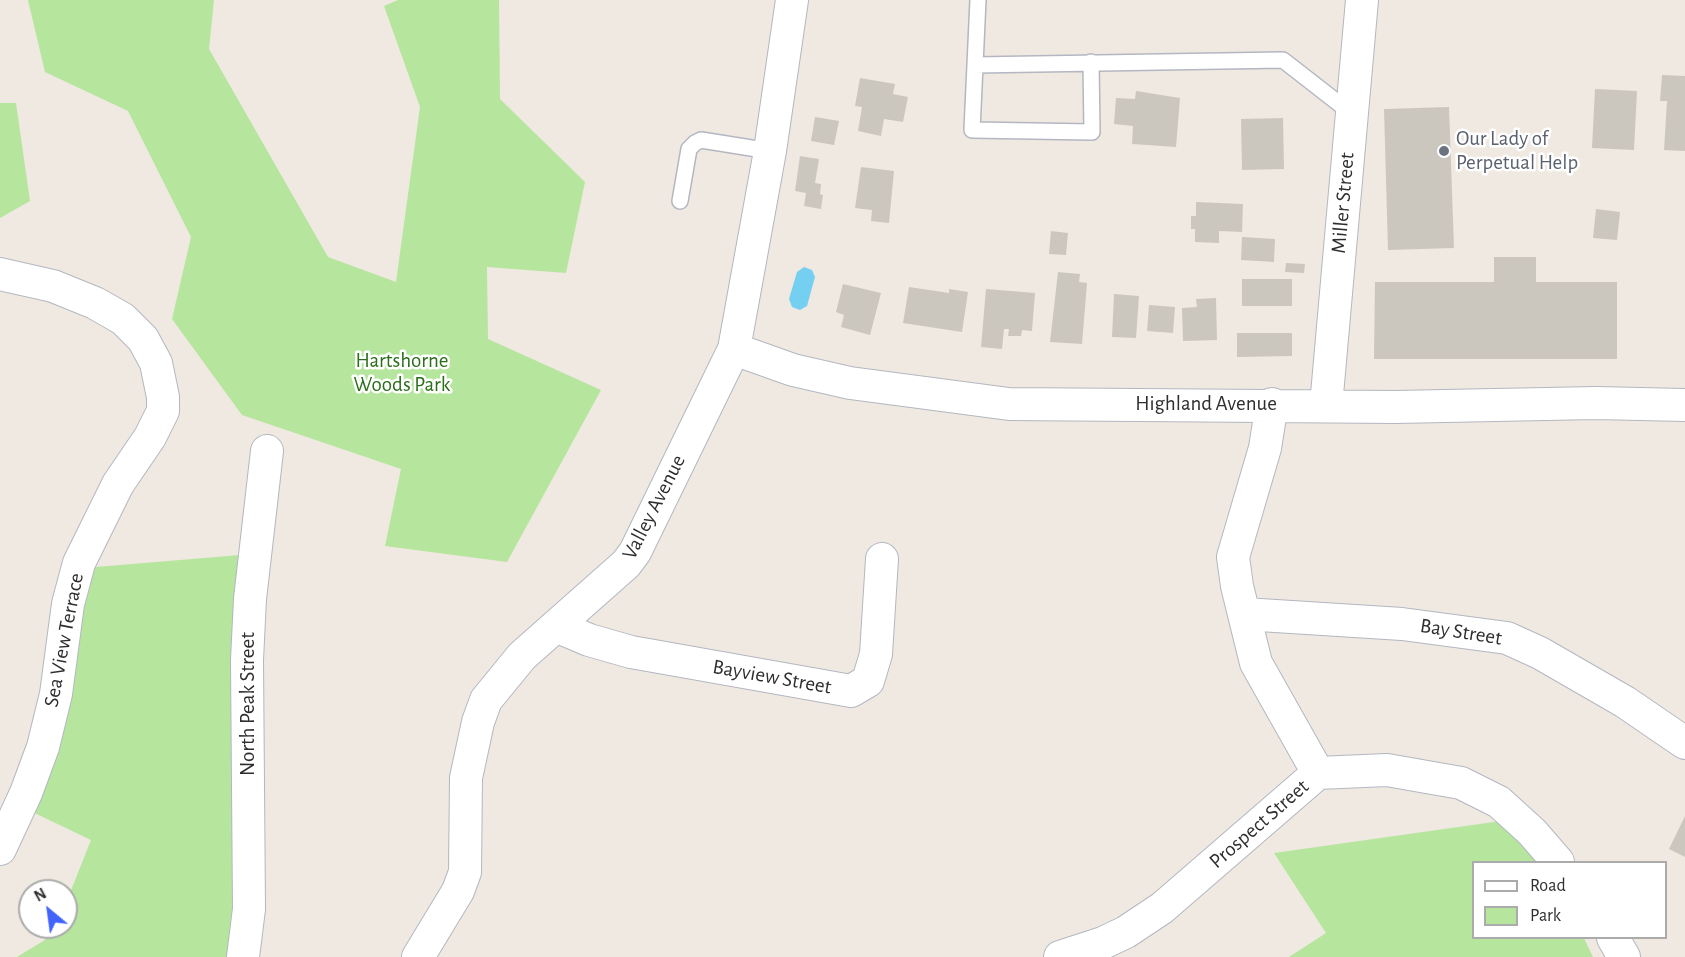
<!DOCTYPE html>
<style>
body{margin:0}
#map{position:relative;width:1685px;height:957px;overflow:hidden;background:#efe9e1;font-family:"Alegreya Sans",sans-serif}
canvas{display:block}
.legend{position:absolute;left:1472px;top:861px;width:195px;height:78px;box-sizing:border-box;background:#fff;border:2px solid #ababab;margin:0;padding:8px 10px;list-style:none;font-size:18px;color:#2e2e2e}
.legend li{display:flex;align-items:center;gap:12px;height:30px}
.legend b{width:30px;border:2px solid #ababab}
.north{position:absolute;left:18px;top:879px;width:60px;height:60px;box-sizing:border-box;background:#fff;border:2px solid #ababab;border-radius:50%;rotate:331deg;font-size:16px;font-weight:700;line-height:24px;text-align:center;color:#2e2e2e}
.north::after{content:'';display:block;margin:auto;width:21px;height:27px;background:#4264fb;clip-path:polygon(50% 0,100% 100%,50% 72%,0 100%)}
</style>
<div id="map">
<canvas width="1685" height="957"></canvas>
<ul class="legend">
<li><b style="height:8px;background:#fff"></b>Road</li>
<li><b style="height:16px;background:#b6e59e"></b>Park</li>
</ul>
<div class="north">N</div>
</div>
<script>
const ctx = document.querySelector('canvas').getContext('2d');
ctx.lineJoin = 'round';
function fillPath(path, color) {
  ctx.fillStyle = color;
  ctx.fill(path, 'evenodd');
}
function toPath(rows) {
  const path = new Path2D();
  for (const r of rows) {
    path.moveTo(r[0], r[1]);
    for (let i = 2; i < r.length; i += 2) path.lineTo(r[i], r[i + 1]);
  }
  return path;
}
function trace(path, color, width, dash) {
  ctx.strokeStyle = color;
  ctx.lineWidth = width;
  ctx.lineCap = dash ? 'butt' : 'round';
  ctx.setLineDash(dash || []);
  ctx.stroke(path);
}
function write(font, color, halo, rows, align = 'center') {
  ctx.font = font + ' "Alegreya Sans",sans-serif';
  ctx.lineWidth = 5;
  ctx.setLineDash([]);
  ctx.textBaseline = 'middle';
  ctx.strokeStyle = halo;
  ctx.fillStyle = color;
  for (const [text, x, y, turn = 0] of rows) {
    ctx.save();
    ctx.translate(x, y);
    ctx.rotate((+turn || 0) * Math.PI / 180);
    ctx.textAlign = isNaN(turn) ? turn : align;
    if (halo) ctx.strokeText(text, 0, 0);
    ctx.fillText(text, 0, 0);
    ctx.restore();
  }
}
fillPath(toPath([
 [28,0,214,0,209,49,328,257,396,282,420,107,384,6,398,0,499,0,500,99,585,182,566,273,487,267,488,339,601,390,507,562,385,546,401,469,242,415,172,319,191,237,128,111,45,72],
 [0,103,16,103,30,201,0,218],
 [240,555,243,957,17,957,53,935,57,927,66,927,66,903,91,840,22,807,84,568],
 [1501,821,1543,862,1474,862,1474,938,1584,938,1593,957,1289,957,1326,933,1274,853]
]), '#b6e59e');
fillPath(toPath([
 [804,267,812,270,815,277,807,306,800,310,792,307,789,299,797,272]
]), '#75cff0');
fillPath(toPath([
 [1662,75,1685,76,1685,151,1664,150,1667,101,1660,101],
 [860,78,895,84,893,94,908,97,903,122,884,119,881,136,858,131,862,107,855,106],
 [1595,89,1637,91,1634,150,1592,148],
 [1136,91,1180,98,1176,147,1132,144,1133,126,1114,124,1116,98,1135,99],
 [1449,107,1454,248,1388,250,1384,109],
 [815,117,839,121,834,145,811,141],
 [1283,118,1284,169,1242,170,1241,119],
 [800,156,819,159,815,183,821,184,820,194,823,195,821,209,804,206,806,193,795,191],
 [861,167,894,171,889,223,871,221,872,210,855,208],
 [1196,202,1243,204,1242,232,1219,231,1219,243,1195,242,1195,229,1191,229,1191,216,1196,216],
 [1596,209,1620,212,1617,240,1593,238],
 [1051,231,1068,233,1066,255,1049,254],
 [1242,237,1275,239,1274,262,1241,260],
 [1494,257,1536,257,1536,282,1617,282,1617,359,1374,359,1375,282,1494,282],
 [1286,263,1305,264,1304,273,1285,272],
 [1058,272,1080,274,1079,282,1087,283,1082,344,1050,342],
 [1242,279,1292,279,1292,306,1242,306],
 [843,284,881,293,870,335,841,327,844,315,836,312],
 [909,287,949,293,949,289,968,292,962,332,903,323],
 [986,289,1035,293,1032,331,1022,330,1021,336,1008,336,1009,329,1004,329,1002,349,981,347],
 [1114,294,1139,296,1136,338,1112,337],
 [1216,298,1217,340,1183,341,1182,308,1197,307,1196,299],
 [1149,305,1175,307,1173,333,1147,331],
 [1237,333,1292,333,1292,356,1237,357],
 [1685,816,1685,857,1669,849]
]), '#cbc7bf');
const lane = toPath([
 [978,0,972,130,1092,132,1091,62],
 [975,65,1283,60,1351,113],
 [680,201,689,149,695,143,701,140,770,151]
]);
const street = toPath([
 [0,274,53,286,95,303,123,319,143,339,156,363,163,397,163,411,150,437,118,484,79,563,68,604,56,694,43,747,26,793,0,849],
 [734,349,793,370,850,383,1009,404,1395,407,1596,403,1685,405],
 [1272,404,1265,448,1233,557,1237,586,1256,663,1318,773],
 [1326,406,1362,0],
 [1244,614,1402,624,1507,638,1540,653,1625,702,1685,743],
 [556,626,589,640,631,652,851,691,868,681,876,654,882,559],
 [1613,938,1624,957],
 [243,957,249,909,247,660,250,599,267,451],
 [418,957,458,891,465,872,466,778,478,722,486,700,522,656,626,564,635,552,734,349,770,151,792,0],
 [1060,957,1103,943,1126,932,1162,908,1318,773,1387,770,1461,783,1499,802,1532,832,1558,862]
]);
trace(lane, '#b4b7c1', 18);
trace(street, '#b4b7c1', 34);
trace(lane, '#fff', 15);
trace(street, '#fff', 32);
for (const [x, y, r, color] of [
 [1444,151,6,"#6b7280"]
]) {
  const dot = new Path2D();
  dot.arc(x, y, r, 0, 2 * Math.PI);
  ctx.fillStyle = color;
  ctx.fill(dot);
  trace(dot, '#fff', 2);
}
write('21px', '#5b616d', '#fff', [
 ["Our Lady of",1456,139],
 ["Perpetual Help",1456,163]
], 'left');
write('21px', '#2e2e2e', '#fff', [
 ["Miller Street",1343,203,-85],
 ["Highland Avenue",1206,404],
 ["Valley Avenue",654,507,-63],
 ["Bay Street",1461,632,9],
 ["Sea View Terrace",64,640,-79],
 ["Bayview Street",772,677,10],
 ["North Peak Street",248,704,-90],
 ["Prospect Street",1259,824,-41]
]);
write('21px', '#2c6e1b', '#fff', [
 ["Hartshorne",402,361],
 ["Woods Park",402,385]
]);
</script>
